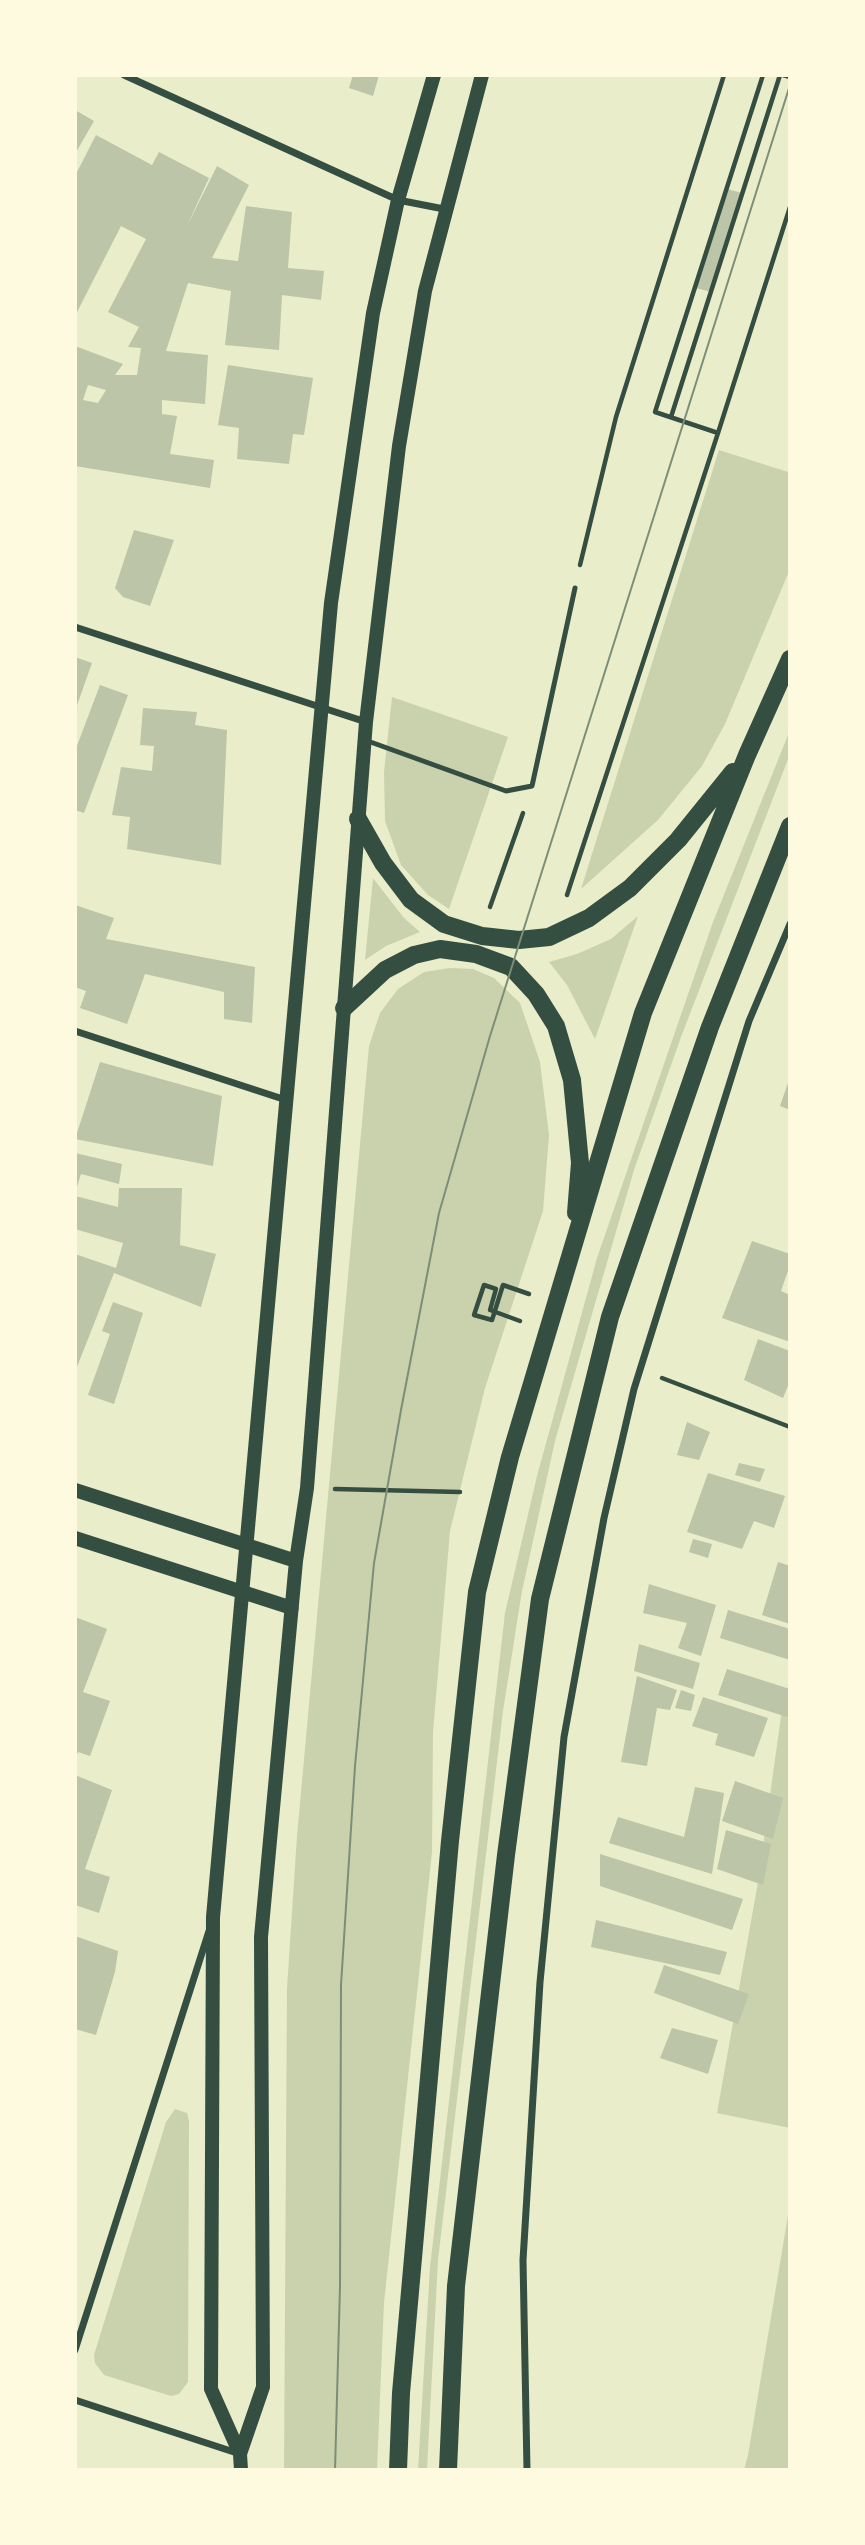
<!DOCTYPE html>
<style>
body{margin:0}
#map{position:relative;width:865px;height:2545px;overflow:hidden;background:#e9edc9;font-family:"Playfair Display",serif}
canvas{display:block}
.frame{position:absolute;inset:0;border:77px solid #fefae0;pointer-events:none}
</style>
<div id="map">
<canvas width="865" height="2545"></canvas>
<div class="frame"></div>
</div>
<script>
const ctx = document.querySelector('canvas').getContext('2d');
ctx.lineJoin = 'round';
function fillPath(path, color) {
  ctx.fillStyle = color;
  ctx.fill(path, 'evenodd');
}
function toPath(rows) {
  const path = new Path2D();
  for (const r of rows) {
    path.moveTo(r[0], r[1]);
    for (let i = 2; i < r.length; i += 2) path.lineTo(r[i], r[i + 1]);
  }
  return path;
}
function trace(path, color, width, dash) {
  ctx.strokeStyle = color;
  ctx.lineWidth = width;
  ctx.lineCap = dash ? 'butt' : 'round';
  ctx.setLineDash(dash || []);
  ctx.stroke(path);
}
fillPath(toPath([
 [719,450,788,472,790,469,790,569,725,724,702,766,658,820,581,889],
 [392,697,508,737,449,909,428,895,401,865,385,821,384,772],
 [790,730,790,754,681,1037,634,1170,555,1441,522,1591,503,1711,438,2260,427,2470,418,2470,430,2267,505,1613,537,1476,597,1258,713,922],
 [373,878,404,918,420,932,386,946,365,960],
 [638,916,595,1039,567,985,549,962,577,954,611,939],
 [450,968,473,969,494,978,520,1003,540,1062,549,1135,543,1211,485,1388,450,1531,433,1732,432,1852,384,2303,377,2470,284,2470,287,1988,297,1836,369,1046,380,1013,398,989,424,972],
 [782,1709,790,1711,790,2128,717,2113,758,1882],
 [175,2109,187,2113,189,2121,188,2382,179,2394,171,2396,104,2375,95,2363,94,2355,166,2122],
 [790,2203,790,2470,744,2470,748,2455]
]), '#cad2ad');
fillPath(toPath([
 [353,75,379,75,373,96,349,88],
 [75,110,94,121,75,154],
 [96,135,152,165,159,152,209,178,186,228,217,166,249,185,212,258,238,261,246,206,292,212,288,268,324,271,321,300,282,295,279,350,225,345,231,291,188,283,166,351,208,355,205,404,162,400,162,414,177,416,170,454,214,460,210,488,75,466,75,346,123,364,115,375,137,375,141,348,128,347,139,327,108,312,146,239,121,226,75,316,75,176],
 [88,385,106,390,98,403,83,400],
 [727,189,742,193,711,292,696,288],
 [228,365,313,378,304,435,293,434,289,464,237,459,239,428,218,425],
 [134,530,174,540,150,606,123,597,115,588],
 [75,657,92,663,76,708,75,708],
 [100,685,128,695,84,813,75,810,75,751],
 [143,708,197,712,195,725,227,730,221,865,127,849,130,817,112,815,121,767,152,771,154,746,140,745],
 [75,905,114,918,106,939,255,967,252,1023,224,1019,224,992,145,974,127,1024,80,1008,86,991,75,987],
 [100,1062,222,1096,213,1166,75,1139],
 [789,1080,790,1080,790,1110,780,1106],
 [75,1153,122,1164,119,1184,81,1174,75,1193],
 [119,1188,182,1188,180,1245,216,1254,201,1307,114,1273,75,1372,75,1254,116,1268,123,1243,75,1229,75,1196,118,1207],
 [752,1241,790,1254,790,1265,781,1291,790,1295,790,1342,722,1318],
 [113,1302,143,1313,114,1404,88,1395,110,1334,102,1331],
 [758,1339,790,1351,790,1381,783,1398,744,1380],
 [687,1422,710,1432,699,1460,677,1455],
 [739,1463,765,1469,760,1482,735,1475],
 [708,1473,785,1496,774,1528,754,1521,742,1549,687,1532],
 [693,1539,712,1544,708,1558,689,1552],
 [778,1562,790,1566,790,1624,762,1615],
 [649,1584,716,1605,701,1656,678,1648,687,1623,643,1613],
 [728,1610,790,1629,790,1660,720,1638],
 [75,1617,107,1629,83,1692,110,1701,90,1756,78,1752,75,1759],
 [639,1644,700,1663,693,1689,634,1671],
 [727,1669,790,1689,790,1718,718,1695],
 [637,1676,677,1690,670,1710,657,1708,647,1766,621,1762],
 [681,1690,695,1695,691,1711,675,1708],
 [703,1697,768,1718,754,1757,715,1745,718,1734,692,1726],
 [75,1775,112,1790,85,1869,110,1877,99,1913,75,1905],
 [735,1781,783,1798,773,1839,722,1821],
 [695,1787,724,1793,712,1874,609,1843,618,1817,684,1837],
 [726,1830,771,1844,763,1885,717,1869],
 [600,1854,743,1899,732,1930,600,1886],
 [596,1920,727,1952,720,1975,591,1947],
 [75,1936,118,1951,115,1972,96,2035,75,2029],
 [664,1965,749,1994,738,2024,654,1993],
 [672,2028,718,2040,708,2074,660,2058]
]), '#bcc5a7');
trace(toPath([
 [763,75,655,412,718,433,790,207],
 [783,75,790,77],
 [671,417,780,75],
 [580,565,616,417,724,75],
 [567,895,718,433],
 [490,907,523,813],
 [520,1321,490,1310,496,1289,484,1285,474,1315,492,1320,503,1285,529,1294],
 [662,1378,790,1427],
 [335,1489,460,1492]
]), '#344e41', 4.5);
trace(toPath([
 [365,740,506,791,532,786,575,588]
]), '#344e41', 5);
trace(toPath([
 [124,75,398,200,444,209],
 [75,627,366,722],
 [75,1031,286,1100],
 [75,2350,209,1931],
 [75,2400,237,2453],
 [527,2470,523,2260,540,1982,564,1737,604,1518,634,1389,749,1021,790,924]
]), '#344e41', 7);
trace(toPath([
 [75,1490,296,1561],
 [75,1538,292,1608],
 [240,2454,211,2389,213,1917,331,603,373,313,398,200,434,75],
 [241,2470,240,2454,263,2387,261,1937,296,1561,307,1488,366,722,399,446,425,291,482,75]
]), '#344e41', 14);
trace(toPath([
 [358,819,383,863,411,900,444,924,482,936,519,940,549,937,589,918,630,888,678,840,733,772],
 [344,1008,385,970,414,955,440,949,476,954,511,967,536,994,556,1026,572,1080,580,1163,576,1213],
 [398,2470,401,2393,450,1841,477,1592,510,1457,643,1013,747,755,790,659],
 [448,2470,456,2286,506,1855,540,1599,610,1317,710,1027,790,826]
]), '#344e41', 18);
trace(toPath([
 [335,2470,340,2286,341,1985,355,1766,374,1563,401,1410,439,1213,490,1036,790,85]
]), '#7c8e77', 2);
</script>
